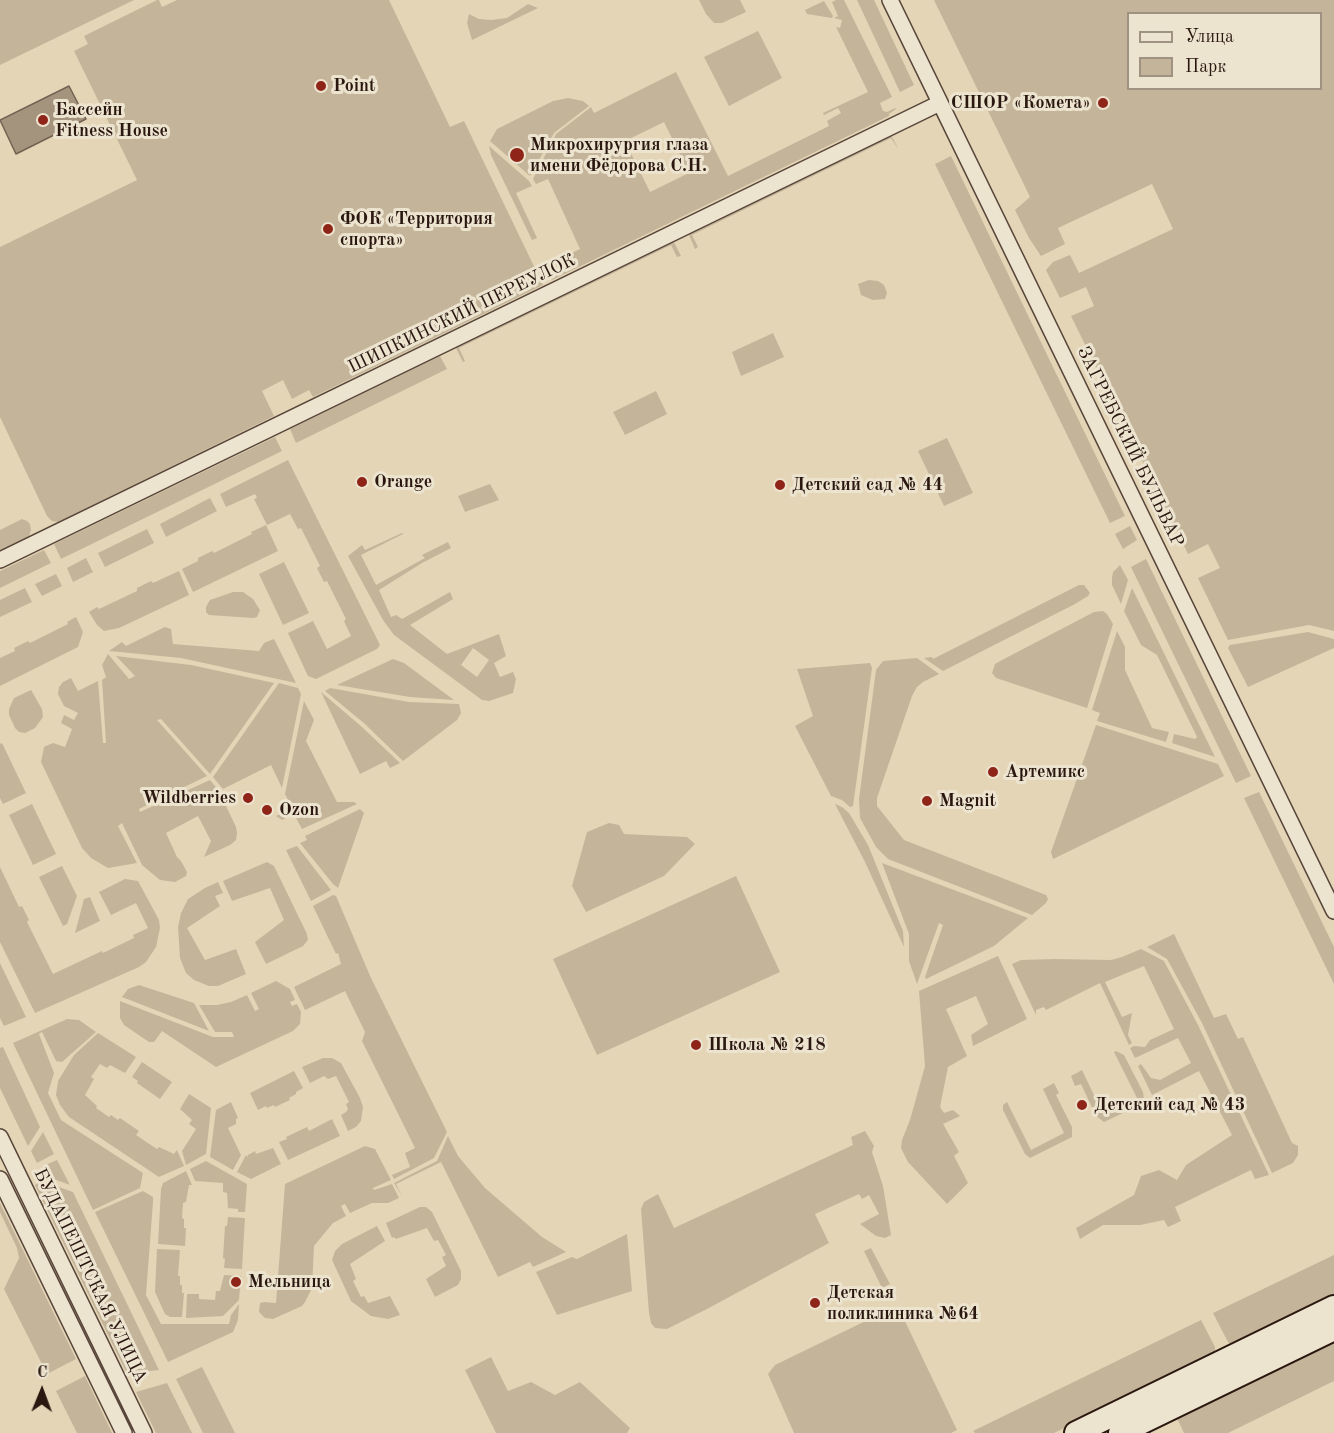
<!DOCTYPE html>
<meta charset="utf-8">
<style>
body{margin:0}
#map{position:relative;width:1334px;height:1433px;overflow:hidden;background:#e3d5b6;font-family:"Old Standard TT",serif}
canvas{display:block}
.legend{position:absolute;left:1127px;top:12px;width:195px;height:78px;box-sizing:border-box;background:#ede4d0;border:2px solid #9f9283;margin:0;padding:8px 10px;list-style:none;font-size:18px;color:#2a1710}
.legend li{display:flex;align-items:center;gap:12px;height:30px}
.legend b{width:30px;border:2px solid #9f9283}
.north{position:absolute;left:12px;top:1361px;width:60px;height:60px;-webkit-text-stroke:4px #ede4d0;paint-order:stroke;rotate:1deg;font-size:16px;font-weight:700;line-height:24px;text-align:center;color:#2a1710}
.north::after{content:'';display:block;margin:auto;width:21px;height:27px;background:#2a1710;clip-path:polygon(50% 0,100% 100%,50% 72%,0 100%)}
</style>
<div id="map">
<canvas width="1334" height="1433"></canvas>
<ul class="legend">
<li><b style="height:8px;background:#ede4d0"></b>Улица</li>
<li><b style="height:16px;background:#c4b59a"></b>Парк</li>
</ul>
<div class="north">С</div>
</div>
<script>
const ctx = document.querySelector('canvas').getContext('2d');
ctx.lineJoin = 'round';
function fillPath(path, color) {
  ctx.fillStyle = color;
  ctx.fill(path, 'evenodd');
}
function toPath(rows) {
  const path = new Path2D();
  for (const r of rows) {
    path.moveTo(r[0], r[1]);
    for (let i = 2; i < r.length; i += 2) path.lineTo(r[i], r[i + 1]);
  }
  return path;
}
function trace(path, color, width, dash) {
  ctx.strokeStyle = color;
  ctx.lineWidth = width;
  ctx.lineCap = dash ? 'butt' : 'round';
  ctx.setLineDash(dash || []);
  ctx.stroke(path);
}
function write(font, color, halo, rows, align = 'center') {
  ctx.font = font + ' "Old Standard TT",serif';
  ctx.lineWidth = 6;
  ctx.setLineDash([]);
  ctx.textBaseline = 'middle';
  ctx.strokeStyle = halo;
  ctx.fillStyle = color;
  for (const [text, x, y, turn = 0] of rows) {
    ctx.save();
    ctx.translate(x, y);
    ctx.rotate((+turn || 0) * Math.PI / 180);
    ctx.textAlign = isNaN(turn) ? turn : align;
    if (halo) ctx.strokeText(text, 0, 0);
    ctx.fillText(text, 0, 0);
    ctx.restore();
  }
}
fillPath(toPath([
 [0,0,134,0,0,65],
 [157,0,159,0,162,7,177,0,389,0,450,127,464,121,543,285,313,397,309,390,292,399,283,380,262,391,274,416,58,522,52,521,47,516,0,417,0,247,137,180,74,51,88,44,84,36],
 [699,0,740,0,746,12,722,23,714,23,706,14],
 [836,0,844,0,892,97,880,103,883,111,887,112,895,108,896,109,889,114,889,116,552,280,545,266,580,249,548,179,536,184,533,179,556,134,591,107,594,113,676,72,728,176,829,126,827,121,841,113,838,108,824,115,823,113,868,92,836,27,840,28,842,20,834,18,838,16,832,2],
 [664,122,689,173,650,192,625,141],
 [857,0,874,0,914,85,900,92],
 [934,0,1334,0,1334,631,1309,625,1228,640,1198,578,1220,568,1208,544,1188,554,1071,316,1094,306,1086,287,1060,298,1046,270,1053,262,1070,255,1079,273,1173,229,1152,184,1058,228,1065,244,1041,256,1029,238,1015,210,1030,197],
 [1128,14,1320,14,1320,88,1128,88],
 [824,1,833,16,832,18,807,14,805,10],
 [528,4,538,8,472,40,467,23,469,14,479,19,491,20,507,18],
 [758,31,782,78,729,106,704,57],
 [568,98,583,101,589,106,554,133,530,176,490,141,497,129,553,101],
 [891,135,899,150,891,138,692,235,698,247,695,249,689,235],
 [489,146,529,181,532,186,516,193,537,238,532,240,491,155],
 [951,156,1125,516,1110,523,935,164],
 [674,242,681,256,677,257,671,245,459,348,465,361,463,362,456,348],
 [869,280,878,281,884,285,887,293,885,299,873,300,861,295,858,284],
 [773,333,784,357,741,376,732,352],
 [440,356,447,369,296,443,290,429],
 [656,391,667,414,625,435,613,412],
 [275,437,282,451,61,559,54,544],
 [947,438,973,493,944,506,918,451],
 [288,460,380,645,377,649,316,679,308,676,288,633,313,621,327,649,351,636,344,621,346,619,327,581,324,582,317,568,320,566,301,528,298,529,290,514,267,525,254,499,257,498,255,494,226,507,220,494],
 [490,484,499,500,465,512,458,496],
 [210,498,217,511,166,537,160,524],
 [22,519,27,521,30,524,31,530,29,536,0,550,0,530],
 [266,525,278,551,193,592,182,569,198,561,198,558,212,551,214,553,252,534,251,532],
 [1130,526,1137,540,1123,549,1115,534],
 [147,529,154,543,105,567,98,553],
 [402,533,403,534,361,555,376,585,425,558,422,555,448,542,451,548,422,563,379,590,391,617,396,615,402,619,450,592,453,599,410,625,447,654,499,634,506,656,494,663,500,677,513,672,516,679,513,693,489,701,482,700,394,635,383,620,348,556,362,545,365,550],
 [473,648,489,660,477,677,461,665],
 [44,550,51,563,0,588,0,571],
 [86,558,93,572,73,582,67,568],
 [1146,559,1251,776,1236,783,1131,567],
 [284,562,309,613,283,625,259,574],
 [1120,565,1128,580,1121,604,1112,585,1112,578,1113,572],
 [179,571,189,595,119,628,104,631,97,625,89,612,97,607,99,609,137,591,137,588,151,581,153,583],
 [56,574,62,586,42,596,35,584],
 [1079,585,1084,585,1090,593,1088,596,1075,604,943,671,924,658,932,657,933,659],
 [25,588,32,602,0,617,0,600],
 [1132,588,1215,757,1172,743,1174,734,1195,739,1197,737,1157,655,1141,645,1124,611],
 [233,592,243,592,253,599,260,610,257,617,253,618,209,615,206,612,206,607,210,600],
 [1103,611,1107,614,1113,624,1087,708,996,678,992,673,995,664,1002,660,1094,612],
 [76,617,83,632,78,647,0,686,0,658,15,651,14,648,28,641,30,643,68,624,67,622],
 [165,627,171,629,173,644,259,651,264,643,274,639,296,683,181,658,109,651,122,642,126,646],
 [1117,631,1125,647,1125,670,1152,728,1169,732,1166,742,1097,721,1100,713,1092,710],
 [1308,632,1334,639,1334,648,1248,687,1228,648,1230,645],
 [108,654,129,679,135,676,116,656,191,665,274,683,210,774,161,719,157,720,207,776,139,809,140,812,210,780,219,791,236,827,237,833,236,840,230,845,204,857,211,841,198,816,166,833,177,857,181,861,187,872,186,876,175,882,160,880,142,865,122,823,118,826,137,863,108,868,91,858,82,848,41,762,44,747,53,743,65,747,72,729,61,723,64,715,74,720,78,713,64,706,58,694,59,687,63,682,71,678,78,691,98,681,103,743,106,743,102,680,106,677,102,665],
 [917,658,939,674,923,682,917,687,912,696,877,798,877,806,904,840,1046,895,1048,899,1046,903,1032,915,888,859,876,847,860,818,859,799,876,670,883,661],
 [393,659,404,663,454,700,410,697,337,685],
 [870,663,872,668,853,806,850,807,842,800,831,796,795,726,813,716,797,669],
 [279,683,298,688,301,694,282,788,271,765,223,789,213,777],
 [330,688,409,702,459,704,461,713,457,720,403,761,365,724,325,691],
 [31,690,42,709,43,717,35,728,25,733,19,732,15,728,9,715,9,709,14,698],
 [321,692,362,727,400,763,390,768,386,761,360,774],
 [304,701,314,720,306,741,337,802,354,802,357,804,302,829,294,814,282,820,276,816,292,808,285,794],
 [1096,725,1218,764,1224,776,1053,859,1051,852],
 [2,743,26,793,3,804,0,798,0,744],
 [1259,792,1334,947,1334,984,1244,798],
 [32,804,56,854,33,865,9,815],
 [835,804,842,807,849,813,868,845,903,931,904,947,865,862],
 [360,809,364,813,338,888,333,884,300,843,307,840,305,836],
 [609,823,619,825,624,834,687,837,695,844,664,876,586,912,572,886,587,832],
 [297,846,331,890,311,901,286,850],
 [267,862,274,866,307,934,308,940,303,946,266,964,255,942,284,920,270,888,232,901,223,881],
 [882,863,986,902,1028,918,994,946,926,979,925,977,943,925,939,923,917,984,909,961,909,934],
 [62,866,77,896,67,924,63,926,39,877],
 [0,867,19,907,22,906,29,920,27,922,53,974,102,951,103,953,134,938,133,935,148,928,136,903,111,915,99,892,125,879,138,881,159,920,160,928,156,947,146,962,139,967,35,1013,0,942],
 [736,876,780,972,597,1055,553,959],
 [218,882,223,893,215,896,220,906,187,928,205,960,236,949,246,974,218,986,209,986,194,980,186,973,180,958,178,927,181,913,188,899,205,888],
 [333,895,336,896,371,978,447,1132,434,1158,394,1179,392,1175,410,1167,405,1153,415,1148,362,1041,365,1032,345,991,305,1010,294,987,341,964,338,953,336,954,313,906],
 [90,897,100,921,75,933,84,899],
 [1174,934,1214,1018,1226,1014,1238,1039,1243,1037,1292,1143,1298,1146,1298,1155,1293,1163,1272,1173,1202,1023,1167,959,1147,947],
 [1141,949,1164,961,1198,1025,1269,1175,1255,1179,1251,1170,1175,1207,1181,1221,1168,1227,1164,1220,1140,1225,1103,1225,1080,1239,1076,1228,1134,1195,1141,1176,1159,1170,1177,1180,1186,1165,1232,1135,1199,1071,1152,1095,1138,1066,1141,1064,1151,1078,1160,1080,1191,1063,1178,1038,1135,1058,1130,1048,1134,1046,1145,1047,1150,1040,1174,1029,1144,966,1105,982,1122,1017,1132,1013,1128,1035,1132,1043,1129,1045,1100,983,1046,1010,1044,1007,1036,1010,1036,1015,1012,964,1021,960,1055,959,1111,960,1122,957],
 [998,956,1027,1019,973,1046,971,1035,988,1024,976,996,946,1009,967,1056,948,1067,940,1107,944,1113,953,1110,960,1116,943,1124,959,1152,954,1156,968,1183,947,1204,908,1162,901,1148,902,1140,910,1120,925,1066,919,991],
 [0,963,26,1017,4,1026,0,1018],
 [276,981,290,989,295,1000,290,1002,292,1006,297,1004,301,1012,300,1024,293,1031,216,1067,162,1031,154,1042,149,1042,124,1025,120,1018,120,1001,213,1037,234,1037,232,1032,215,1032,199,1005,217,1005,231,1002,247,995,255,1011,259,1009,251,993],
 [139,985,194,1003,209,1031,122,997,128,989],
 [67,1019,79,1020,96,1032,62,1062,56,1061,42,1032,39,1034,54,1073,48,1093,61,1120,143,1173,140,1188,93,1210,13,1043],
 [98,1033,136,1057,125,1073,110,1065,107,1068,100,1064,91,1077,94,1079,85,1095,97,1106,96,1108,109,1117,111,1115,118,1120,120,1118,139,1131,136,1135,157,1149,159,1147,174,1154,177,1150,184,1166,159,1177,69,1117,60,1105,56,1095,58,1081,74,1055],
 [3,1047,40,1127,28,1146,0,1088,0,1048],
 [1116,1051,1124,1055,1143,1092,1144,1100,1140,1105,1104,1122,1096,1116,1081,1084,1075,1086,1071,1076,1082,1070,1103,1114,1137,1098,1114,1052],
 [323,1058,332,1058,341,1063,360,1098,363,1107,361,1121,356,1127,348,1131,341,1115,346,1112,348,1109,346,1104,349,1102,336,1076,328,1079,324,1076,310,1083,302,1067],
 [142,1062,172,1082,160,1099,137,1083,138,1081,132,1077],
 [294,1071,303,1088,296,1092,296,1094,289,1098,290,1100,275,1107,274,1105,267,1108,266,1106,258,1110,250,1093],
 [1054,1083,1059,1093,1056,1095,1072,1127,1072,1137,1030,1158,1025,1154,1003,1110,1003,1105,1007,1102,1031,1150,1064,1133,1043,1089],
 [189,1094,211,1108,206,1154,186,1165,182,1151,196,1129,189,1124,192,1120,180,1109],
 [231,1102,238,1118,236,1119,236,1124,228,1128,241,1155,233,1170,210,1157,216,1110],
 [332,1119,340,1136,288,1160,279,1142,287,1139,286,1137,307,1127,309,1131],
 [865,1131,874,1146,872,1152,883,1186,891,1235,885,1238,876,1236,860,1224,879,1214,869,1195,862,1199,859,1194,815,1214,829,1243,707,1309,667,1329,655,1328,651,1323,649,1313,641,1209,644,1202,658,1194,674,1228,853,1145,851,1137],
 [43,1132,54,1154,37,1163,31,1151],
 [448,1136,458,1156,485,1188,542,1237,566,1252,533,1267,530,1262,498,1277,441,1162,396,1184,402,1196,394,1183,437,1161],
 [365,1146,375,1149,391,1180,373,1188,374,1190,392,1184,399,1198,388,1203,372,1203,350,1213,345,1204,341,1206,346,1216,333,1223,314,1246,312,1288,305,1302,302,1306,273,1319,265,1318,259,1312,260,1303,264,1302,276,1303,285,1184],
 [273,1148,281,1164,251,1179,237,1172,246,1155,248,1157,248,1155,255,1151,256,1154],
 [57,1160,70,1185,43,1175,41,1170,43,1166],
 [206,1161,247,1184,245,1212,238,1212,238,1209,228,1208,227,1193,223,1192,223,1183,195,1181,190,1169],
 [186,1171,192,1185,189,1185,186,1202,183,1203,182,1218,184,1219,184,1228,186,1228,185,1246,158,1244,161,1189,163,1183],
 [42,1181,73,1192,159,1370,127,1374,35,1185],
 [143,1191,153,1197,153,1202,146,1295,161,1324,229,1324,231,1315,239,1304,238,1320,233,1332,168,1362,95,1212],
 [0,1203,76,1359,47,1374,4,1289,19,1258,17,1248,0,1212],
 [420,1207,426,1207,432,1212,461,1271,461,1279,458,1285,435,1297,426,1279,446,1266,442,1257,446,1255,438,1240,434,1241,427,1228,396,1239,394,1237,392,1238,386,1223],
 [228,1217,245,1218,242,1269,224,1268,225,1259,223,1258,225,1226,227,1226],
 [377,1226,385,1241,350,1264,356,1279,353,1281,361,1297,364,1296,368,1303,390,1296,400,1315,388,1319,371,1316,351,1301,332,1260,335,1251,342,1244],
 [627,1234,632,1291,557,1315,536,1272,572,1257,577,1259],
 [871,1248,890,1284,882,1288,864,1251],
 [157,1249,180,1250,178,1276,180,1276,180,1285,182,1285,182,1293,184,1293,182,1317,170,1317,165,1314,155,1292],
 [1334,1255,1334,1296,1233,1346,1228,1342,1213,1313],
 [224,1275,241,1276,239,1300,223,1316,186,1318,187,1294,199,1294,199,1299,215,1300,216,1291,220,1291],
 [889,1311,899,1313,902,1315,957,1430,951,1433,794,1433,768,1374,775,1365,882,1313],
 [1201,1320,1215,1347,1215,1355,1054,1433,975,1433,973,1431],
 [1334,1339,1334,1381,1228,1433,1184,1433,1176,1416],
 [491,1357,508,1391,531,1382,555,1395,580,1382,630,1428,627,1433,496,1433,465,1370],
 [202,1367,235,1433,203,1433,176,1379],
 [85,1376,112,1433,77,1433,56,1391],
 [167,1383,192,1433,156,1433,136,1392]
]), '#c4b59a');
const water = toPath([
 [69,86,86,119,16,154,0,120,69,86]
]);
fillPath(water, '#a4947e');
trace(water, '#736252', 1.5);
const street = toPath([
 [890,0,1334,911],
 [0,560,940,103],
 [0,1137,144,1433],
 [0,1179,124,1433]
]);
const secondary = toPath([
 [1076,1433,1334,1307],
 [1120,1433,1334,1329]
]);
trace(street, '#58463a', 18);
trace(secondary, '#2a1710', 26);
trace(street, '#ede4d0', 15);
trace(secondary, '#ede4d0', 22);
for (const [x, y, r, color] of [
 [321,86,6,"#8f2418"],
 [1103,103,6,"#8f2418"],
 [43,120,6,"#8f2418"],
 [517,155,8,"#8f2418"],
 [328,229,6,"#8f2418"],
 [362,482,6,"#8f2418"],
 [780,485,6,"#8f2418"],
 [993,772,6,"#8f2418"],
 [248,798,6,"#8f2418"],
 [927,801,6,"#8f2418"],
 [267,810,6,"#8f2418"],
 [696,1045,6,"#8f2418"],
 [1082,1105,6,"#8f2418"],
 [236,1282,6,"#8f2418"],
 [815,1303,6,"#8f2418"]
]) {
  const dot = new Path2D();
  dot.arc(x, y, r, 0, 2 * Math.PI);
  ctx.fillStyle = color;
  ctx.fill(dot);
  trace(dot, '#ede4d0', 2);
}
write('bold 18px', '#2a1710', '#ede4d0', [
 ["Point",333,86],
 ["СШОР «Комета»",1091,103,"right"],
 ["Бассейн",55,110],
 ["Fitness House",55,131],
 ["Микрохирургия глаза",530,145],
 ["имени Фёдорова С.Н.",530,166],
 ["ФОК «Территория",340,219],
 ["спорта»",340,240],
 ["Orange",374,482],
 ["Детский сад № 44",792,485],
 ["Артемикс",1005,772],
 ["Wildberries",236,798,"right"],
 ["Magnit",939,801],
 ["Ozon",279,810],
 ["Школа № 218",708,1045],
 ["Детский сад № 43",1094,1105],
 ["Мельница",248,1282],
 ["Детская",827,1293],
 ["поликлиника №64",827,1314]
], 'left');
write('18px', '#2a1710', '#ede4d0', [
 ["ШИПКИНСКИЙ ПЕРЕУЛОК",462,314,-26],
 ["ЗАГРЕБСКИЙ БУЛЬВАР",1130,447,64],
 ["БУДАПЕШТСКАЯ УЛИЦА",90,1276,64]
]);
</script>
